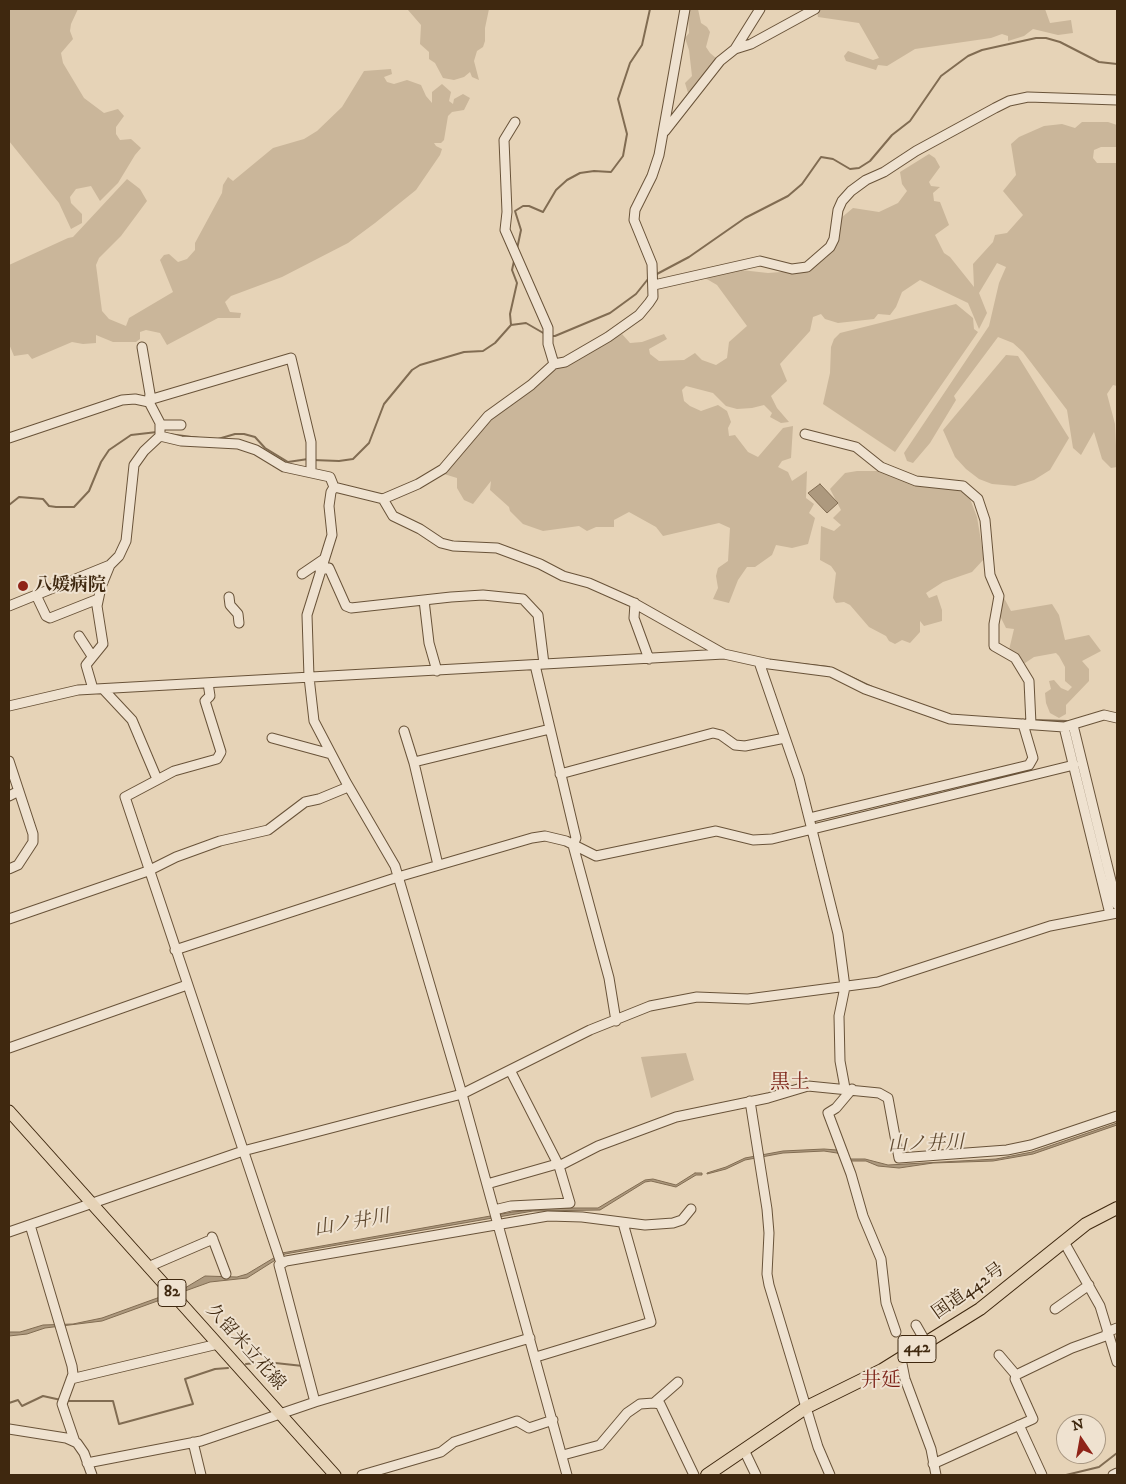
<!DOCTYPE html>
<meta charset="utf-8">
<style>
body{margin:0}
#map{position:relative;width:1126px;height:1484px;overflow:hidden;background:#e6d3b7;font-family:"IM FELL DW Pica",serif}
canvas{display:block}
.frame{position:absolute;inset:0;border:10px solid #3f280f;pointer-events:none}
.north{position:absolute;left:1056px;top:1414px;width:50px;height:50px;box-sizing:border-box;background:#efe2d0;border:1px solid #a99883;border-radius:50%;rotate:348deg;font-size:14px;font-weight:700;line-height:20px;text-align:center;color:#3f280f}
.north::after{content:'';display:block;margin:auto;width:18px;height:22px;background:#8f2418;clip-path:polygon(50% 0,100% 100%,50% 72%,0 100%)}
</style>
<div id="map">
<canvas width="1126" height="1484"></canvas>
<div class="frame"></div>
<div class="north">N</div>
</div>
<script>
const ctx = document.querySelector('canvas').getContext('2d');
ctx.lineJoin = 'round';
function fillPath(path, color) {
  ctx.fillStyle = color;
  ctx.fill(path, 'evenodd');
}
function toPath(rows) {
  const path = new Path2D();
  for (const r of rows) {
    path.moveTo(r[0], r[1]);
    for (let i = 2; i < r.length; i += 2) path.lineTo(r[i], r[i + 1]);
  }
  return path;
}
function trace(path, color, width, dash) {
  ctx.strokeStyle = color;
  ctx.lineWidth = width;
  ctx.lineCap = dash ? 'butt' : 'round';
  ctx.setLineDash(dash || []);
  ctx.stroke(path);
}
function write(font, color, halo, rows, align = 'center') {
  ctx.font = font + ' "IM FELL DW Pica","Noto Serif JP",serif';
  ctx.lineWidth = 4;
  ctx.setLineDash([]);
  ctx.textBaseline = 'middle';
  ctx.strokeStyle = halo;
  ctx.fillStyle = color;
  for (const [text, x, y, turn = 0] of rows) {
    ctx.save();
    ctx.translate(x, y);
    ctx.rotate((+turn || 0) * Math.PI / 180);
    ctx.textAlign = isNaN(turn) ? turn : align;
    if (halo) ctx.strokeText(text, 0, 0);
    ctx.fillText(text, 0, 0);
    ctx.restore();
  }
}
fillPath(toPath([
 [9,9,78,9,71,24,70,31,73,39,61,53,63,63,84,98,104,113,118,109,124,116,116,127,116,134,120,140,131,139,141,148,135,155,118,183,100,201,91,186,76,189,70,197,71,203,82,214,82,223,71,229,59,203,9,141],
 [400,9,489,9,485,28,485,41,483,47,477,51,474,61,479,80,472,77,470,72,464,77,454,80,443,78,435,63,429,59,429,52,420,44,421,25,408,10],
 [688,9,698,9,701,23,707,27,710,32,706,47,710,53,716,58,689,96,685,83,692,76,689,50,685,38,689,33],
 [820,9,1045,9,1050,23,1071,20,1073,33,1058,35,1033,29,1024,36,1008,41,1008,36,1002,34,991,38,915,49,887,66,878,65,876,70,846,61,844,56,848,51,873,60,879,58,859,23,818,17,817,12],
 [391,69,392,74,384,77,387,82,394,84,407,80,421,85,426,96,432,103,432,92,442,84,451,92,449,101,453,104,454,99,463,94,470,98,464,110,452,112,448,116,444,140,441,143,434,143,436,146,442,149,440,155,416,190,375,223,348,243,282,277,231,296,225,302,230,312,241,313,240,318,218,318,167,345,160,333,146,330,140,332,140,339,136,342,113,342,96,335,96,343,83,344,72,342,32,359,28,354,14,356,9,344,9,265,68,238,73,237,127,179,140,189,147,201,121,236,99,258,96,265,102,311,109,319,126,326,129,318,173,292,160,260,164,255,169,254,178,262,187,259,195,250,195,243,222,193,223,185,228,177,233,181,273,148,304,139,317,131,342,107,364,71],
 [1082,122,1108,122,1117,125,1117,147,1101,147,1094,150,1093,158,1097,163,1117,163,1117,386,1113,385,1107,394,1115,424,1117,467,1111,468,1102,459,1094,432,1081,455,1073,448,1067,410,1023,352,1013,343,998,337,954,396,956,400,930,443,913,463,907,461,904,453,989,326,999,283,1006,267,997,263,979,293,987,313,979,329,968,303,920,280,902,292,896,307,890,315,878,314,874,319,838,323,825,319,821,314,813,317,810,331,780,364,787,381,771,396,777,408,789,422,781,423,770,417,772,413,764,405,752,408,737,409,726,406,713,393,686,386,682,390,684,401,690,406,701,411,718,405,727,411,731,422,728,428,729,436,735,435,748,452,758,457,783,428,793,426,791,458,782,461,778,467,788,472,792,481,807,471,806,498,814,504,809,513,815,518,808,544,792,548,776,545,772,555,755,567,747,567,738,580,729,603,713,599,718,588,716,576,718,568,728,561,730,528,719,523,663,536,656,527,629,512,614,520,614,527,596,527,587,531,579,526,543,531,523,524,510,511,509,507,490,490,491,481,473,504,464,500,457,488,457,478,444,474,493,416,555,368,622,334,630,343,642,342,664,334,667,339,649,349,650,354,659,361,684,360,695,353,702,360,716,365,727,358,729,342,747,326,717,285,705,278,741,270,768,273,794,271,816,260,830,240,841,218,853,208,879,212,898,203,907,191,902,184,900,172,929,154,935,158,940,167,929,182,931,186,940,187,933,193,934,201,940,202,949,225,935,235,944,253,950,257,974,287,973,264,993,242,995,235,1007,233,1023,215,1003,191,1016,175,1011,144,1019,137,1044,126,1062,124,1075,128],
 [956,304,973,318,974,329,978,332,895,452,823,404,830,373,831,347,834,339,840,333],
 [1006,355,1018,356,1069,438,1050,470,1034,480,1015,486,992,484,979,479,966,469,955,457,943,430],
 [857,471,884,471,967,491,977,517,984,559,972,572,943,582,926,593,929,598,937,595,942,610,942,621,924,626,920,621,920,632,910,643,902,640,895,644,889,641,886,636,869,627,850,605,844,602,836,603,833,598,836,573,831,566,820,560,821,526,834,531,841,525,833,518,841,510,830,489,845,473],
 [1003,596,1011,611,1052,604,1059,615,1065,640,1089,635,1101,651,1082,661,1089,669,1089,681,1066,705,1066,714,1059,718,1050,713,1046,703,1045,693,1051,689,1049,681,1054,680,1061,688,1068,691,1072,687,1065,681,1065,667,1059,656,1056,653,1034,657,1025,663,1015,664,1009,650,1014,629,1006,628,998,612],
 [686,1053,694,1080,651,1098,641,1057]
]), '#cab69a');
const water = toPath([
 [820,484,838,503,827,513,808,493,820,484],
 [1117,1123,1117,1125,1033,1154,993,1161,933,1163,899,1168,878,1166,866,1161,849,1161,837,1153,824,1151,783,1153,745,1160,726,1169,707,1174,707,1173,726,1167,745,1158,783,1151,824,1149,837,1150,849,1159,865,1159,888,1165,996,1159,1032,1152,1117,1123],
 [695,1173,702,1173,702,1175,696,1175,676,1187,651,1181,645,1182,600,1210,533,1211,285,1254,247,1278,210,1282,102,1321,45,1328,27,1334,9,1336,9,1332,20,1332,43,1325,73,1324,102,1318,185,1288,205,1276,237,1277,247,1274,282,1253,513,1212,553,1208,598,1208,645,1180,653,1179,676,1185,695,1173]
]);
fillPath(water, '#ad997e');
trace(water, '#816c52', 1);
trace(toPath([
 [517,249,521,230,515,211,523,206,529,206,543,212,556,190,567,180,580,173,594,171,611,172,623,156,627,134,618,99,630,63,642,45,650,9],
 [655,275,689,257,745,218,788,196,802,184,821,157,833,159,850,169,859,168,870,161,892,135,910,121,941,76,968,56,982,50,1036,38,1046,38,1060,42,1099,62,1117,64],
 [511,325,526,323,545,334],
 [552,336,555,336,610,313,636,294,648,279],
 [169,434,199,438],
 [218,439,235,434,244,434,255,437,265,448,288,462,308,459],
 [313,460,339,461,353,459,369,443,384,404,412,370,420,365,464,352,483,351,495,343,511,325,510,314,517,283,512,270,514,261],
 [9,505,19,497,43,499,49,506,56,507,74,507,89,491,101,462,109,450,131,435,157,432],
 [693,632,704,638],
 [792,663,829,667],
 [838,671,872,687],
 [1007,719,1027,720],
 [1034,720,1067,721],
 [246,1364,266,1362,303,1366],
 [66,1401,113,1401,119,1424,193,1404,185,1379,215,1369,228,1368],
 [9,1403,18,1400,22,1406,43,1396,61,1400],
 [1066,1475,1099,1467,1117,1453]
]), '#816c52', 2);
const minor = toPath([
 [735,49,760,9],
 [515,122,504,140,507,212,505,230,548,328,548,344,554,364],
 [665,131,720,61,735,49,751,44,815,9],
 [654,285,760,261,792,269,807,267,830,247,834,239,838,210,842,201,851,191,866,180,884,172,916,151,995,108,1009,101,1028,97,1117,100],
 [142,347,150,394,149,402],
 [149,400,291,358,311,442,311,471],
 [160,425,181,425],
 [805,434,856,447,881,467,916,481,963,486,978,499,985,520,990,575,999,596,994,624,994,646,1015,658,1029,681,1031,724],
 [160,436,181,441,238,444,256,450,284,467,330,477,334,487],
 [9,438,122,400,135,399,149,402,160,423,160,436,144,451,134,465,126,541,119,556,110,565,9,606],
 [334,487,331,492,329,506,332,535,307,615,309,677,314,721,346,782,395,866,462,1094,567,1475],
 [334,487,383,499,418,484,443,469,488,416,531,385,554,364,565,362,608,337,639,315,649,303,653,297,652,264,634,220,635,210,652,176,659,155,685,9],
 [383,499,393,516,420,529,441,543,453,546,497,548,540,564,563,576,589,583,632,602,724,654],
 [320,570,329,568,346,606,351,608,451,597,483,595,523,599,538,615,544,664],
 [302,574,324,559],
 [36,595,46,616,50,618,98,599],
 [229,597,230,605,238,614,239,623],
 [424,600,429,643,437,671],
 [635,603,634,618,649,659],
 [79,636,92,656],
 [759,662,799,778,838,934,845,987,839,1016,840,1061,845,1088],
 [535,665,576,838,573,845,609,978,616,1021],
 [208,683,210,696,205,701,221,752,217,759,174,771,125,797,281,1263],
 [93,689,86,665,103,644,97,606,101,587,110,565],
 [103,689,132,720,157,779],
 [9,706,78,690,724,654,769,664,831,672,865,689,950,719,1064,727,1104,715,1117,718],
 [1073,725,1117,905],
 [1064,727,1110,914],
 [404,731,414,763,438,865],
 [272,738,331,754],
 [9,761,33,834,33,842,18,865,9,869],
 [414,762,550,729],
 [560,774,713,733,721,735,735,745,745,746,785,738],
 [9,796,19,791],
 [809,818,1029,765,1033,758,1023,724],
 [9,919,148,871,176,857,220,841,268,830,305,802,319,799,348,787],
 [175,950,398,877,532,838,545,836,566,841,596,856,716,831,753,840,772,839,1074,765],
 [9,1048,187,985],
 [852,1089,836,1108,828,1113,851,1174,863,1216,881,1259,886,1303,896,1332],
 [750,1101,767,1209,769,1233,767,1274,769,1285,818,1447,830,1475],
 [559,1166,598,1146,676,1117,768,1098,808,1086,879,1093,888,1098,899,1158,1007,1150,1031,1145,1117,1116],
 [487,1184,557,1164],
 [494,1210,511,1206,570,1203,559,1166,510,1070],
 [30,1225,72,1366,73,1374,62,1404,75,1442],
 [9,1232,243,1151,462,1094,590,1030,650,1006,697,997,748,999,878,982,1050,926,1117,913],
 [212,1237,226,1274],
 [1064,1242,1100,1306,1117,1362],
 [148,1267,213,1239],
 [1055,1309,1089,1285],
 [916,1325,924,1339],
 [1107,1332,1117,1328],
 [999,1355,1016,1375,1072,1348,1108,1335],
 [536,1357,651,1322,623,1223],
 [901,1359,905,1379,931,1449,936,1475],
 [71,1379,218,1344],
 [315,1402,279,1265,286,1261,548,1216,582,1217,645,1225,673,1223,682,1220,691,1209],
 [654,1403,678,1382],
 [1019,1425,1042,1475],
 [9,1429,66,1438,77,1443,84,1453,92,1475],
 [193,1442,201,1475],
 [744,1450,756,1475],
 [563,1455,600,1445,627,1413,640,1404,654,1403,660,1404,694,1475],
 [87,1463,201,1441,315,1402,530,1338],
 [933,1464,1033,1419,1015,1379,1016,1375],
 [362,1475,441,1452,454,1442,517,1421,529,1428,553,1420],
 [1113,1475,1117,1473]
]);
const major = toPath([
 [9,1111,335,1475]
]);
const highway = toPath([
 [707,1475,807,1407,882,1370,980,1309,1086,1224,1117,1208]
]);
trace(minor, '#695339', 11);
trace(major, '#3f280f', 13);
trace(highway, '#3f280f', 14);
trace(minor, '#efe2d0', 9);
trace(major, '#e6d3b7', 11);
trace(highway, '#e6d3b7', 12);
for (const [x, y, r, color] of [
 [23,586,6,"#8f2418"]
]) {
  const dot = new Path2D();
  dot.arc(x, y, r, 0, 2 * Math.PI);
  ctx.fillStyle = color;
  ctx.fill(dot);
  trace(dot, '#efe2d0', 2);
}
for (const [x, y, w] of [
 [172,1293,28],
 [917,1349,38]
]) {
  const box = new Path2D();
  box.roundRect(x - w / 2, y - 13.5, w, 27, 4);
  ctx.fillStyle = '#efe2d0';
  ctx.fill(box);
  trace(box, '#3f280f', 1);
}
write('bold 16px', '#3f280f', null, [
 ["82",172,1293],
 ["442",917,1349]
]);
write('bold 18px', '#3f280f', '#efe2d0', [
 ["八媛病院",34,586]
], 'left');
write('18px', '#3f280f', '#efe2d0', [
 ["国道442号",969,1292,-35],
 ["久留米立花線",245,1348,48]
]);
write('italic 19px', '#604a30', '#efe2d0', [
 ["山ノ井川",926,1145,-2],
 ["山ノ井川",352,1224,-10]
]);
write('20px', '#7a1f14', '#efe2d0', [
 ["黒土",790,1084],
 ["井延",881,1382]
]);
</script>
